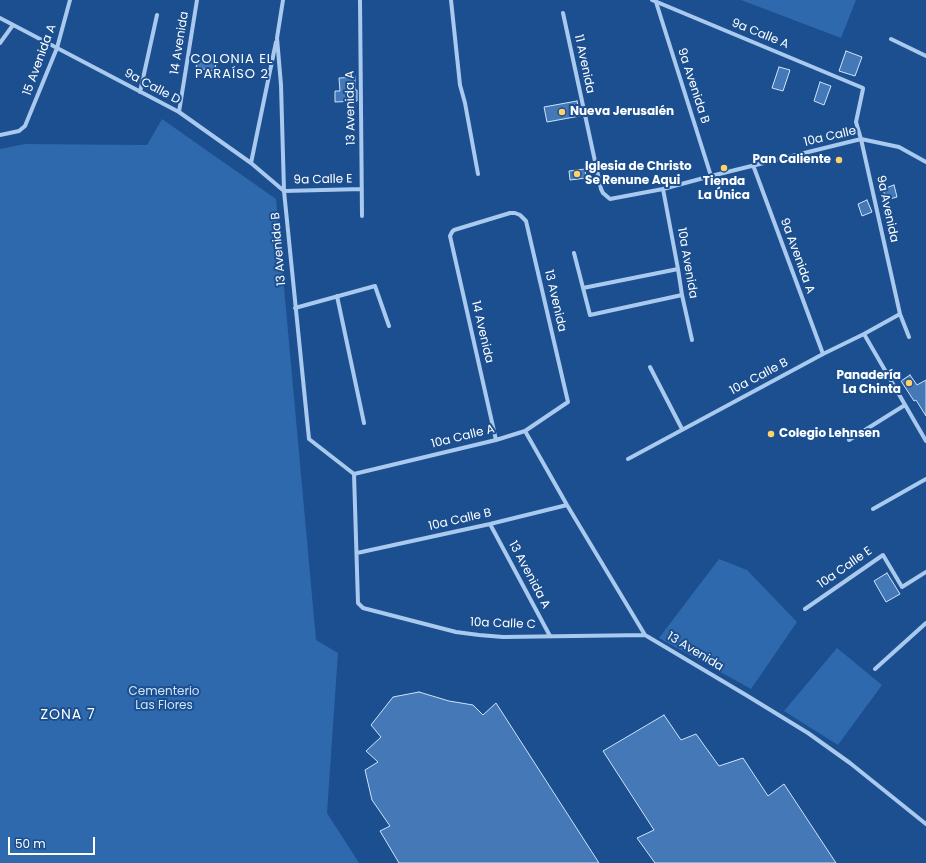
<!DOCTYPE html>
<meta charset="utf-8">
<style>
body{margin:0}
#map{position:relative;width:926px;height:863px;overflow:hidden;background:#1b4f8f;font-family:Poppins,sans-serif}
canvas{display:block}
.scale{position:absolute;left:8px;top:837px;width:87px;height:18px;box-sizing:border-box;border:2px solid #fff;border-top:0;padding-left:5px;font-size:12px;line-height:14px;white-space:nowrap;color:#fff;-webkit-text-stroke:3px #1b4f8f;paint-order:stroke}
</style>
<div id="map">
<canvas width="926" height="863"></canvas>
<div class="scale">50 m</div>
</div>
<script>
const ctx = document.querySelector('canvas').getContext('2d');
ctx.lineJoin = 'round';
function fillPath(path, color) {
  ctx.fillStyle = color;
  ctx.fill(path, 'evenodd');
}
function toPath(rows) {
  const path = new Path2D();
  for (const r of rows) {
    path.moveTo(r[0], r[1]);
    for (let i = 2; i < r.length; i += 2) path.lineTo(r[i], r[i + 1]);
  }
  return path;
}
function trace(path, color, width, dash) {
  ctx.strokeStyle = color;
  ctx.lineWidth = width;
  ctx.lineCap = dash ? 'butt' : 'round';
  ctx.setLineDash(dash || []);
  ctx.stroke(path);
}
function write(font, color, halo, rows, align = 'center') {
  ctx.font = font + ' Poppins,sans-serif';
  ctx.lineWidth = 4;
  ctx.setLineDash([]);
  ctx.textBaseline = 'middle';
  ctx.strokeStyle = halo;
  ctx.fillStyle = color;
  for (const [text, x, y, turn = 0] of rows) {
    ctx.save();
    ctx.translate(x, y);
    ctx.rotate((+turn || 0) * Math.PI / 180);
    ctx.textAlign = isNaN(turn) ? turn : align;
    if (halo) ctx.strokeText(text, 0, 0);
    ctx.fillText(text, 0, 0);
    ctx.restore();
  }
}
fillPath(toPath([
 [741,0,856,0,841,38],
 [162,119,276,199,316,640,338,653,327,813,359,863,0,863,0,149,25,144,147,145],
 [719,559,747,570,797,622,751,689,659,638],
 [837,648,882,685,838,745,784,711]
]), '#2e69ad');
const building = toPath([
 [846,51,862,57,855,76,839,71,846,51],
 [198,59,216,62,215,71,196,68,198,59],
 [779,67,790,70,783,91,772,88,779,67],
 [355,77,355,90,357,90,357,101,335,102,335,91,340,91,339,78,355,77],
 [820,82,831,86,824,105,814,101,820,82],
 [577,101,580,116,547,122,544,107,577,101],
 [585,169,586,178,570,180,569,171,585,169],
 [894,185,897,197,886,200,883,189,894,185],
 [867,200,872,212,862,216,858,204,867,200],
 [910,375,917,385,926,380,926,416,916,400,914,401,901,381,910,375],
 [887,573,900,594,886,602,874,581,887,573],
 [419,692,449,701,473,705,483,715,496,703,599,863,399,863,380,831,390,826,372,800,365,770,378,762,366,751,381,737,371,725,393,697,419,692],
 [664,715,681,740,696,734,719,766,743,758,768,796,784,784,836,863,655,863,637,838,654,830,603,751,664,715]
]);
fillPath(building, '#4478b7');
trace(building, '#cfe3fa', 1);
trace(toPath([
 [283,0,277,38,281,85,284,191,309,439,354,474],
 [360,0,362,216],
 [451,0,460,85,465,103,478,174],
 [652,0,863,88,863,89,856,122,861,139,900,314,909,337],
 [656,2,711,176],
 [563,13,601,189,603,193,610,199,663,189,711,176,861,139,899,147,926,162],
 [0,18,179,112,251,163,284,191,362,189],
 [891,39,926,56],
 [0,43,13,25],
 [140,92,157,15],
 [179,112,197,0],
 [0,135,19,131,25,126,57,48,70,0],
 [251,163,276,42],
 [753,165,823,354],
 [663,189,678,269,682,295,692,340],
 [574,253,590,315,682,295],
 [583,288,678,269],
 [337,296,364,423],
 [295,308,375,286,389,326],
 [864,334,926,441],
 [650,367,682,429],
 [525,431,567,505,645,635,746,695,808,733,850,763,926,824],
 [849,440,905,405],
 [628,459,823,354,864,334,900,314],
 [354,474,496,440,525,431,568,402,526,221,520,215,515,213,510,213,454,230,452,232,450,236,496,440],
 [354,474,358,603,363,608,456,632,479,635,503,637,645,635],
 [873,509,926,479],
 [490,524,550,636],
 [357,553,490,524,567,505],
 [805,609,883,555,902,587,926,572],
 [875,669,926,623]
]), '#a9c9ee', 4);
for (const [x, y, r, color] of [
 [562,112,4,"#ffd166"],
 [839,160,4,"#ffd166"],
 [724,168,4,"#ffd166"],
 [577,174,4,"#ffd166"],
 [909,383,4,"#ffd166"],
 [771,434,4,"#ffd166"]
]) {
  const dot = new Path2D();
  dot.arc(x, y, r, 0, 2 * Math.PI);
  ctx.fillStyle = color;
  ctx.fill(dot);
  trace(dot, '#1b4f8f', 1.5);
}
write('12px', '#fff', '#1b4f8f', [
 ["9a Calle A",760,34,22],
 ["14 Avenida",180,43,-81],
 ["15 Avenida A",40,60,-70],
 ["11 Avenida",584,64,78],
 ["9a Avenida B",693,86,72],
 ["9a Calle D",152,87,28],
 ["13 Avenida A",351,108,-91],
 ["10a Calle",830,137,-13],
 ["9a Calle E",323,180,-1],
 ["9a Avenida",887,209,78],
 ["13 Avenida B",279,249,-95],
 ["9a Avenida A",797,256,70],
 ["10a Avenida",687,263,80],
 ["13 Avenida",555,301,77],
 ["14 Avenida",482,332,77],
 ["10a Calle B",759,377,-28],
 ["10a Calle A",463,437,-14],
 ["10a Calle B",460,520,-13],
 ["10a Calle E",845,568,-35],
 ["13 Avenida A",529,575,62],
 ["10a Calle C",503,624,2],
 ["13 Avenida",695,652,31]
]);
write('bold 12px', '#fff', '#1b4f8f', [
 ["Nueva Jerusalén",570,112],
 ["Pan Caliente",831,160,"right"],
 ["Iglesia de Christo",585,167],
 ["Se Renune Aqui",585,181],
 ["Tienda",724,182,"center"],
 ["La Única",724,196,"center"],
 ["Panadería",901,376,"right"],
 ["La Chinta",901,390,"right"],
 ["Colegio Lehnsen",779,434]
], 'left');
write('12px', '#cfe3fa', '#1b4f8f', [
 ["Cementerio",164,692],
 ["Las Flores",164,706]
]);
ctx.letterSpacing = '1px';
write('13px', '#fff', '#1b4f8f', [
 ["COLONIA EL",232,60],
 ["PARAÍSO 2",232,75]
]);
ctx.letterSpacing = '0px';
ctx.letterSpacing = '1px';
write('14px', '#fff', '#1b4f8f', [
 ["ZONA 7",68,715]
]);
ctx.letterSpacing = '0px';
</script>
